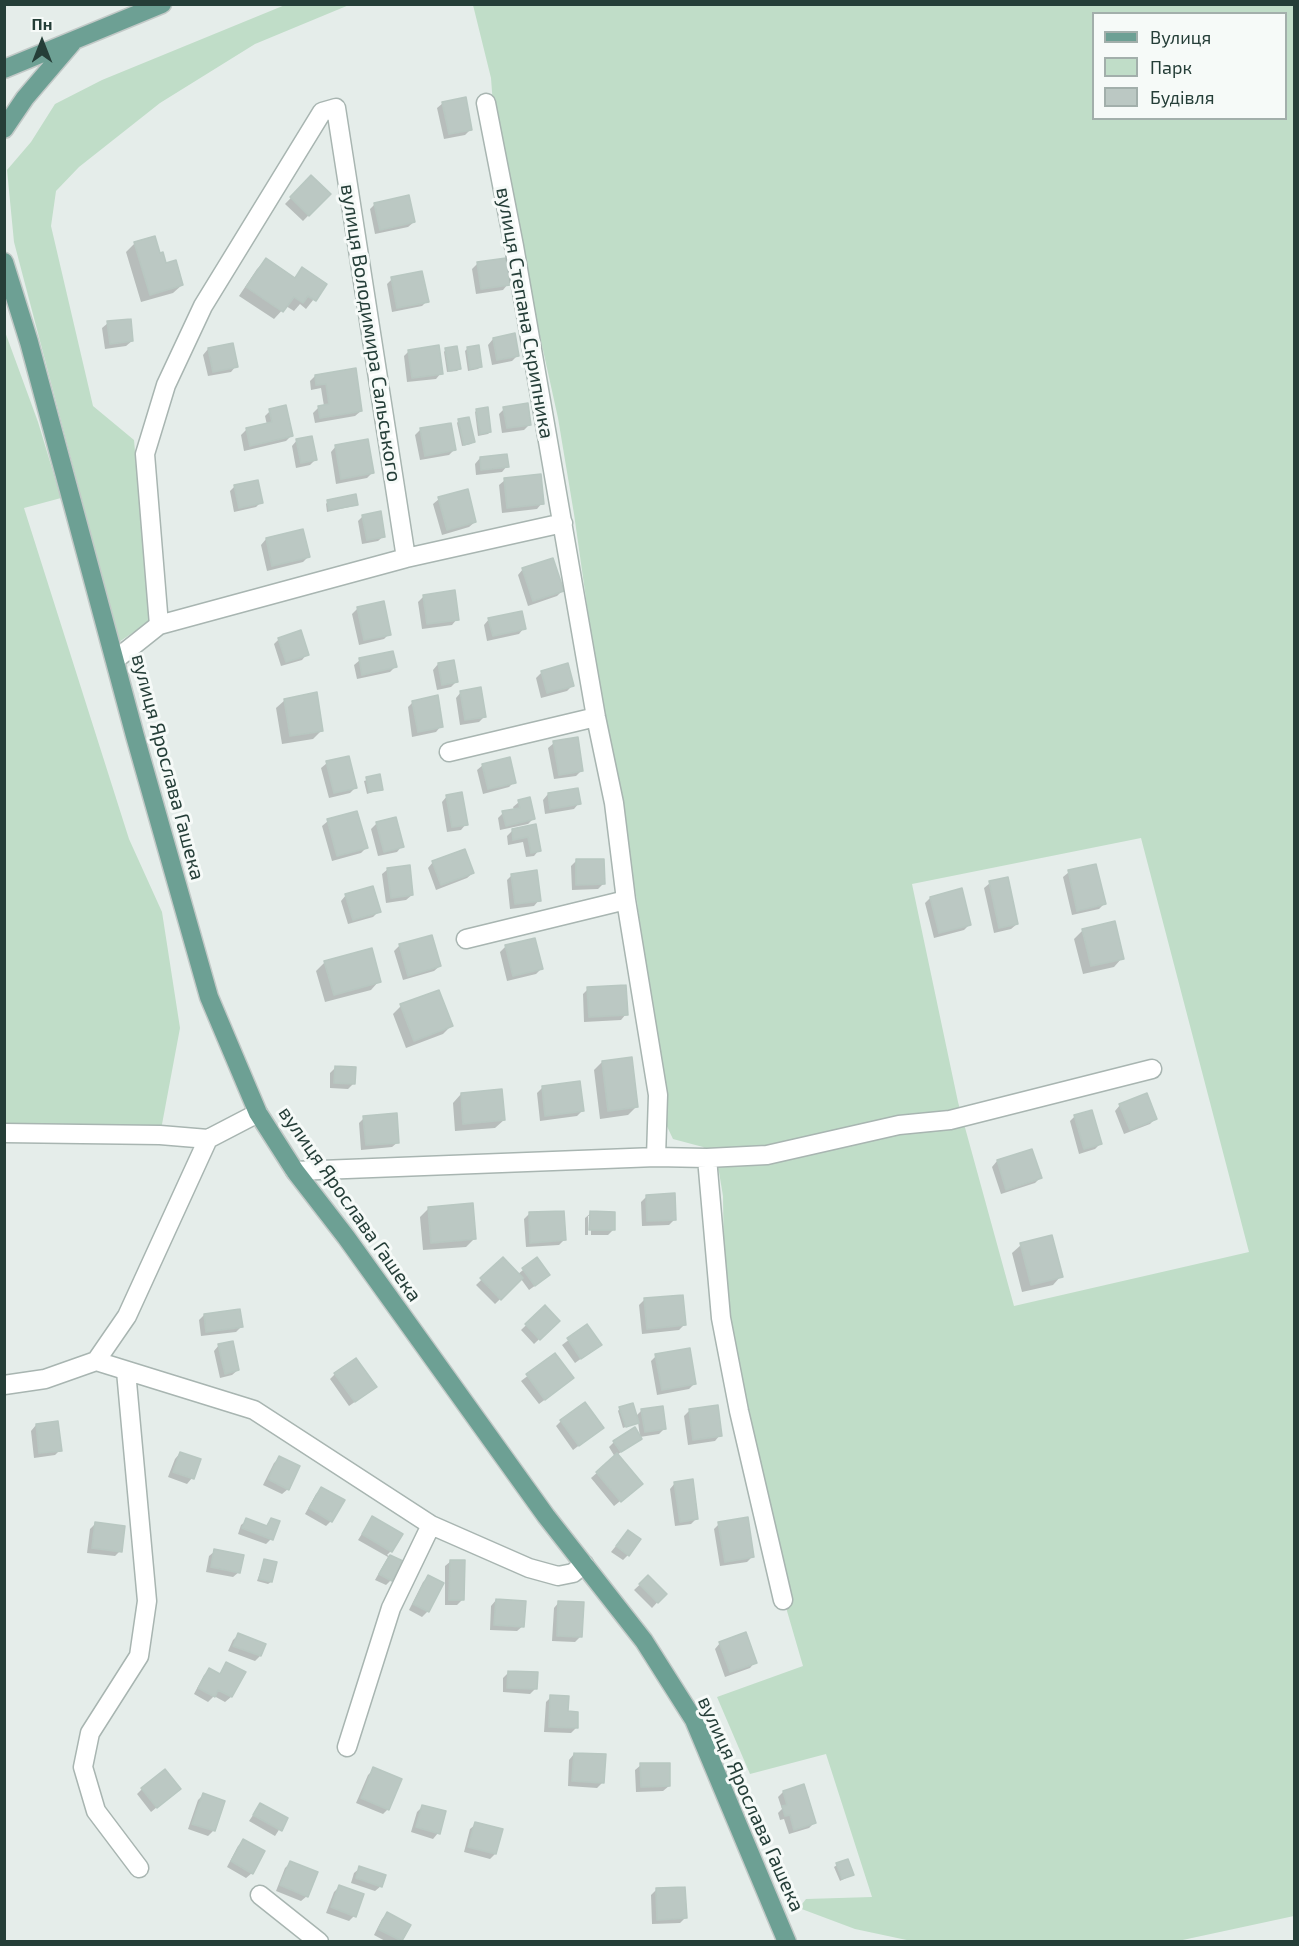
<!DOCTYPE html>
<meta charset="utf-8">
<style>
body{margin:0}
#map{position:relative;width:1299px;height:1946px;overflow:hidden;background:#e5edea;font-family:"Exo 2",sans-serif}
canvas{display:block}
.frame{position:absolute;inset:0;border:6px solid #253e38;pointer-events:none}
.legend{position:absolute;left:1092px;top:12px;width:195px;height:108px;box-sizing:border-box;background:#f6faf8;border:2px solid #a2afab;margin:0;padding:8px 10px;list-style:none;font-size:18px;color:#253e38}
.legend li{display:flex;align-items:center;gap:12px;height:30px}
.legend b{width:30px;border:2px solid #a2afab}
.north{position:absolute;left:12px;top:12px;width:60px;height:60px;-webkit-text-stroke:4px #f6faf8;paint-order:stroke;rotate:0deg;font-size:16px;font-weight:700;line-height:24px;text-align:center;color:#253e38}
.north::after{content:'';display:block;margin:auto;width:21px;height:27px;background:#253e38;clip-path:polygon(50% 0,100% 100%,50% 72%,0 100%)}
</style>
<div id="map">
<canvas width="1299" height="1946"></canvas>
<div class="frame"></div>
<ul class="legend">
<li><b style="height:8px;background:#6da094"></b>Вулиця</li>
<li><b style="height:16px;background:#c0ddc8"></b>Парк</li>
<li><b style="height:16px;background:#bbc8c3"></b>Будівля</li>
</ul>
<div class="north">Пн</div>
</div>
<script>
const ctx = document.querySelector('canvas').getContext('2d');
ctx.lineJoin = 'round';
function fillPath(path, color) {
  ctx.fillStyle = color;
  ctx.fill(path, 'evenodd');
}
function toPath(rows) {
  const path = new Path2D();
  for (const r of rows) {
    path.moveTo(r[0], r[1]);
    for (let i = 2; i < r.length; i += 2) path.lineTo(r[i], r[i + 1]);
  }
  return path;
}
function trace(path, color, width, dash) {
  ctx.strokeStyle = color;
  ctx.lineWidth = width;
  ctx.lineCap = dash ? 'butt' : 'round';
  ctx.setLineDash(dash || []);
  ctx.stroke(path);
}
function write(font, color, halo, rows, align = 'center') {
  ctx.font = font + ' "Exo 2",sans-serif';
  ctx.lineWidth = 6;
  ctx.setLineDash([]);
  ctx.textBaseline = 'middle';
  ctx.strokeStyle = halo;
  ctx.fillStyle = color;
  for (const [text, x, y, turn = 0] of rows) {
    ctx.save();
    ctx.translate(x, y);
    ctx.rotate((+turn || 0) * Math.PI / 180);
    ctx.textAlign = isNaN(turn) ? turn : align;
    if (halo) ctx.strokeText(text, 0, 0);
    ctx.fillText(text, 0, 0);
    ctx.restore();
  }
}
fillPath(toPath([
 [285,5,349,5,255,44,160,103,79,167,56,191,51,226,93,406,134,440,150,621,119,642,14,242,7,170,31,142,55,104,102,80],
 [473,5,1294,5,1294,1916,1178,1941,916,1942,855,1929,799,1908,806,1899,872,1897,826,1754,750,1774,717,1697,803,1666,778,1580,770,1513,753,1430,735,1363,724,1272,723,1196,719,1172,713,1157,703,1147,673,1139,663,1118,637,901,598,683,574,514,558,418,495,132,491,78],
 [1094,14,1286,14,1286,118,1094,118],
 [1141,838,1249,1252,1014,1306,958,1102,912,884],
 [4,329,38,422,61,498,24,508,129,839,162,912,180,1028,160,1135,5,1133]
]), '#c0ddc8');
fillPath(toPath([
 [443,103,471,129,465,135,444,139,437,108],
 [311,177,329,194,303,221,285,204],
 [375,204,414,222,408,227,375,234,370,209],
 [135,243,159,255,182,285,173,293,141,302,126,252],
 [266,260,293,279,303,269,325,285,306,309,300,304,294,311,286,306,274,319,239,296,257,269],
 [477,264,508,284,503,290,476,294,472,269],
 [392,279,427,301,422,306,392,312,387,284],
 [108,323,132,341,126,346,105,349,102,328],
 [493,339,518,355,512,361,492,365,488,345],
 [208,349,236,366,231,372,208,376,203,355],
 [446,349,460,368,457,371,447,372,444,352],
 [467,349,480,367,478,369,468,371,465,351],
 [409,351,441,373,436,379,407,382,404,356],
 [354,370,361,411,355,416,315,423,313,413,319,407,324,406,321,388,311,390,310,381,315,376],
 [504,409,529,425,524,430,502,433,499,414],
 [477,410,490,432,488,434,478,436,475,412],
 [270,411,291,436,286,441,244,451,241,435,246,430,267,425,265,416],
 [459,420,473,442,471,444,462,446,457,423],
 [420,430,454,450,449,455,420,460,415,435],
 [297,440,315,460,310,465,296,468,292,446],
 [336,446,372,473,367,478,336,484,331,452],
 [480,458,507,466,502,472,476,475,475,464],
 [505,480,542,503,537,509,502,513,499,485],
 [235,486,261,502,256,507,234,512,230,491],
 [439,499,475,522,469,527,442,535,433,504],
 [328,501,356,504,354,506,327,512,326,504],
 [363,516,384,536,378,541,362,544,358,521],
 [266,539,308,557,303,562,267,571,261,545],
 [523,569,562,591,557,596,528,606,518,575],
 [424,596,457,619,452,625,422,629,418,602],
 [382,603,389,634,384,639,359,645,352,614,357,609],
 [489,619,524,628,519,634,487,641,484,625],
 [279,639,307,654,302,660,281,666,274,644],
 [360,660,395,667,390,672,357,679,354,665],
 [438,664,457,681,451,687,437,690,433,670],
 [542,672,573,685,567,691,541,698,536,678],
 [461,692,484,717,479,722,460,725,456,698],
 [285,700,322,730,313,739,282,744,276,708],
 [413,702,441,726,436,732,412,737,408,707],
 [554,743,582,770,576,776,554,779,548,748],
 [327,763,356,787,350,793,329,798,321,768],
 [483,765,514,782,509,787,483,794,477,770],
 [379,776,382,789,367,794,364,781],
 [548,794,579,803,574,809,545,814,543,800],
 [447,796,466,824,461,830,447,832,442,802],
 [519,802,533,819,528,824,500,830,498,818,503,813,514,810,513,807],
 [328,821,366,848,361,853,332,861,322,826],
 [377,823,402,846,397,852,378,856,371,829],
 [535,826,539,850,534,856,526,857,523,842,508,845,507,836,512,831],
 [576,861,603,884,598,889,572,890,571,866],
 [433,862,473,873,467,878,436,890,428,868],
 [388,869,412,895,406,900,386,903,382,874],
 [1069,872,1104,904,1099,909,1072,915,1063,877],
 [512,875,539,900,534,906,510,909,507,880],
 [990,883,1017,924,1011,929,994,933,984,888],
 [346,895,379,911,373,917,348,924,341,901],
 [930,898,970,924,964,930,934,938,925,903],
 [1083,930,1122,958,1114,967,1083,974,1074,939],
 [400,945,440,966,434,971,403,980,394,951],
 [506,946,541,969,536,974,507,981,500,952],
 [325,962,379,981,371,990,325,1002,316,971],
 [588,989,626,1014,621,1020,584,1022,583,994],
 [401,1006,451,1026,443,1034,406,1048,393,1014],
 [602,1062,637,1106,628,1115,600,1119,594,1070],
 [336,1067,354,1083,348,1089,330,1088,330,1073],
 [542,1088,582,1111,577,1116,540,1121,537,1093],
 [461,1094,504,1120,495,1128,455,1131,453,1103],
 [1120,1105,1155,1119,1150,1124,1124,1134,1115,1111],
 [1075,1116,1100,1144,1095,1149,1079,1154,1070,1121],
 [364,1118,398,1142,392,1147,361,1150,359,1123],
 [1031,1151,1040,1178,1035,1183,1001,1194,992,1167,997,1161],
 [647,1196,675,1219,669,1225,642,1226,641,1202],
 [429,1208,475,1238,466,1247,423,1250,420,1217],
 [591,1213,613,1230,608,1235,591,1235,591,1216,588,1216,588,1235,585,1235,585,1218],
 [529,1214,564,1240,559,1245,526,1247,524,1219],
 [1021,1245,1061,1276,1053,1285,1022,1292,1012,1253],
 [503,1259,518,1274,537,1259,543,1280,529,1290,521,1279,495,1304,476,1285],
 [644,1300,684,1325,679,1330,642,1334,639,1305],
 [545,1307,558,1321,534,1344,521,1330],
 [204,1315,241,1327,236,1332,201,1336,199,1320],
 [587,1326,600,1345,575,1363,562,1345],
 [219,1345,238,1370,232,1375,220,1378,214,1351],
 [555,1355,567,1383,539,1404,521,1381],
 [656,1356,695,1383,689,1389,657,1395,651,1361],
 [335,1374,369,1392,349,1406,330,1379],
 [620,1408,636,1416,642,1410,664,1429,659,1434,640,1437,638,1422,623,1428,618,1411],
 [690,1410,720,1435,715,1441,688,1445,684,1416],
 [561,1421,602,1428,573,1450,556,1426],
 [36,1425,60,1450,55,1455,34,1458,31,1431],
 [640,1438,617,1455,635,1489,614,1506,591,1478,615,1457,609,1447,614,1442],
 [180,1453,192,1478,187,1484,168,1477,175,1459],
 [279,1458,288,1489,282,1494,263,1485,274,1463],
 [675,1483,696,1519,691,1524,675,1526,670,1489],
 [321,1489,331,1521,326,1526,305,1514,316,1494],
 [372,1518,391,1551,387,1555,401,1562,391,1580,386,1585,375,1580,388,1557,358,1540],
 [271,1519,271,1539,266,1544,238,1534,241,1525,247,1520,265,1527],
 [95,1524,120,1551,115,1556,87,1553,90,1529],
 [719,1524,752,1557,747,1562,720,1566,714,1529],
 [628,1531,628,1555,623,1560,611,1552],
 [215,1551,239,1572,233,1577,206,1572,209,1556],
 [264,1561,271,1582,268,1584,257,1581],
 [451,1561,463,1599,457,1605,445,1605,445,1566],
 [428,1577,442,1584,428,1611,422,1617,409,1610,423,1582],
 [648,1577,665,1594,652,1608,634,1590],
 [496,1600,523,1626,517,1631,490,1630,491,1606],
 [559,1602,581,1636,575,1642,552,1641,554,1608],
 [238,1635,260,1656,255,1661,228,1651,233,1640],
 [720,1643,755,1662,750,1668,725,1677,715,1649],
 [227,1664,244,1673,231,1697,225,1702,214,1696,208,1702,194,1694,204,1675,210,1670,219,1674],
 [509,1672,536,1688,530,1694,503,1692,503,1678],
 [551,1697,567,1713,576,1728,571,1733,544,1732,546,1702],
 [574,1754,603,1782,597,1788,568,1786,569,1760],
 [641,1765,669,1786,663,1791,636,1792,635,1770],
 [374,1769,388,1809,383,1814,356,1803,368,1775],
 [142,1789,173,1794,151,1812,137,1794],
 [783,1792,814,1823,809,1828,789,1834,784,1819,780,1820,778,1813,782,1809,778,1797],
 [203,1795,223,1802,213,1831,208,1836,188,1829,198,1800],
 [260,1805,286,1819,275,1836,249,1821],
 [423,1806,438,1833,433,1839,411,1832,417,1812],
 [476,1824,495,1854,490,1859,464,1852,470,1829],
 [244,1841,252,1873,246,1878,227,1867,238,1846],
 [290,1863,307,1896,301,1901,276,1891,285,1868],
 [837,1865,852,1875,840,1881,834,1867],
 [360,1868,381,1886,375,1891,351,1883,354,1873],
 [339,1887,354,1916,349,1921,326,1913,334,1892],
 [657,1889,685,1918,680,1923,652,1924,651,1895],
 [387,1914,409,1925,399,1942,387,1942,374,1935,382,1919]
]), '#0003');
const building = toPath([
 [466,97,472,130,449,134,442,102,466,97],
 [311,175,331,194,309,216,290,197,311,175],
 [409,195,415,222,380,230,374,203,409,195],
 [155,236,160,253,163,252,166,263,176,260,183,285,150,295,134,242,155,236],
 [266,258,295,278,302,267,327,284,316,301,308,296,303,303,294,297,283,312,246,287,266,258],
 [506,258,510,285,481,289,477,262,506,258],
 [422,271,429,302,397,308,391,277,422,271],
 [131,319,133,341,110,344,107,321,131,319],
 [515,333,519,356,497,360,493,338,515,333],
 [233,343,238,367,213,372,208,348,233,343],
 [439,345,443,374,412,378,408,350,439,345],
 [479,345,482,367,470,369,467,347,479,345],
 [457,346,461,369,449,371,445,348,457,346],
 [356,368,362,411,320,418,318,406,329,404,326,384,316,385,315,375,356,368],
 [528,403,531,425,507,428,503,407,528,403],
 [286,405,293,436,250,446,246,428,272,422,269,409,286,405],
 [488,407,491,432,480,434,476,409,488,407],
 [469,417,475,442,464,445,458,419,469,417],
 [451,423,456,450,425,456,420,428,451,423],
 [312,436,317,460,301,463,296,439,312,436],
 [368,439,374,473,341,479,335,445,368,439],
 [507,454,509,467,481,470,480,457,507,454],
 [541,474,544,504,507,508,504,478,541,474],
 [258,480,263,503,239,508,234,485,258,480],
 [468,489,476,522,447,530,438,497,468,489],
 [356,494,358,505,329,510,327,500,356,494],
 [381,511,385,537,367,540,362,515,381,511],
 [303,529,310,557,272,566,266,538,303,529],
 [553,558,564,591,533,601,522,568,553,558],
 [455,590,459,620,427,624,423,595,455,590],
 [384,601,391,635,364,640,357,607,384,601],
 [522,611,526,629,493,636,488,618,522,611],
 [301,630,309,655,286,662,278,638,301,630],
 [393,651,397,667,362,675,359,658,393,651],
 [454,660,458,682,442,685,438,663,454,660],
 [568,663,574,686,547,693,541,671,568,663],
 [481,687,486,717,465,720,460,691,481,687],
 [317,692,323,731,290,736,284,699,317,692],
 [438,695,443,727,418,732,412,701,438,695],
 [578,737,583,771,559,775,553,741,578,737],
 [349,756,357,788,334,793,326,761,349,756],
 [510,757,516,783,488,789,482,764,510,757],
 [380,774,383,790,369,792,366,777,380,774],
 [578,788,581,804,550,809,548,793,578,788],
 [462,792,468,825,452,827,446,795,462,792],
 [530,797,535,819,506,826,502,811,520,808,518,800,530,797],
 [357,811,368,848,337,856,327,819,357,811],
 [396,817,404,847,384,852,376,822,396,817],
 [536,824,541,851,531,853,528,837,513,840,512,829,536,824],
 [465,849,474,873,441,885,432,861,465,849],
 [576,859,604,859,605,884,576,885,576,859],
 [1096,864,1106,904,1077,911,1068,870,1096,864],
 [410,865,413,895,391,898,387,868,410,865],
 [537,870,541,901,515,904,511,874,537,870],
 [1008,877,1018,924,999,928,989,881,1008,877],
 [373,886,381,912,353,920,345,894,373,886],
 [962,888,971,925,939,933,930,897,962,888],
 [1115,921,1124,959,1091,966,1082,929,1115,921],
 [432,935,441,966,408,976,399,944,432,935],
 [535,938,543,969,513,976,505,945,535,938],
 [372,948,381,982,334,995,324,961,372,948],
 [626,985,628,1015,589,1017,587,987,626,985],
 [439,990,453,1026,414,1041,400,1004,439,990],
 [632,1057,638,1107,608,1111,602,1061,632,1057],
 [335,1066,356,1067,355,1084,334,1083,335,1066],
 [580,1081,584,1111,545,1116,542,1086,580,1081],
 [502,1089,505,1120,463,1124,461,1093,502,1089],
 [1147,1093,1157,1119,1130,1130,1119,1104,1147,1093],
 [1092,1110,1102,1144,1084,1149,1074,1115,1092,1110],
 [397,1113,399,1143,366,1145,363,1116,397,1113],
 [1032,1149,1042,1178,1006,1190,997,1160,1032,1149],
 [675,1193,676,1220,647,1221,646,1195,675,1193],
 [473,1203,476,1239,431,1243,428,1207,473,1203],
 [564,1211,566,1240,530,1243,529,1212,564,1211],
 [590,1211,615,1212,615,1230,589,1230,590,1211],
 [1052,1235,1063,1277,1031,1285,1020,1243,1052,1235],
 [503,1257,523,1278,501,1300,480,1278,503,1257],
 [537,1257,550,1275,535,1286,522,1268,537,1257],
 [683,1295,686,1325,647,1329,644,1298,683,1295],
 [545,1305,560,1321,540,1340,525,1324,545,1305],
 [240,1309,243,1327,206,1332,204,1314,240,1309],
 [587,1324,602,1345,581,1359,567,1338,587,1324],
 [233,1341,239,1370,225,1374,218,1344,233,1341],
 [690,1348,696,1384,662,1390,655,1354,690,1348],
 [555,1353,574,1378,545,1400,526,1374,555,1353],
 [356,1358,377,1387,355,1402,334,1373,356,1358],
 [585,1402,604,1428,579,1446,560,1420,585,1402],
 [633,1403,639,1423,626,1427,619,1407,633,1403],
 [718,1405,722,1436,693,1440,689,1409,718,1405],
 [663,1406,666,1429,645,1432,641,1409,663,1406],
 [58,1421,62,1451,39,1453,36,1424,58,1421],
 [635,1427,642,1439,621,1452,613,1441,635,1427],
 [180,1452,201,1459,194,1479,173,1472,180,1452],
 [617,1453,643,1484,621,1502,596,1472,617,1453],
 [279,1456,300,1466,289,1490,268,1479,279,1456],
 [693,1479,698,1519,680,1522,674,1482,693,1479],
 [321,1487,345,1500,332,1522,309,1508,321,1487],
 [372,1516,403,1534,392,1552,362,1534,372,1516],
 [748,1517,754,1557,725,1562,718,1522,748,1517],
 [246,1518,267,1526,271,1518,280,1521,273,1540,242,1528,246,1518],
 [95,1522,125,1526,122,1552,92,1548,95,1522],
 [628,1530,641,1539,629,1556,616,1546,628,1530],
 [214,1549,244,1555,240,1573,211,1567,214,1549],
 [390,1555,403,1561,392,1581,379,1574,390,1555],
 [264,1559,277,1562,272,1582,259,1579,264,1559],
 [450,1560,465,1560,464,1600,449,1600,450,1560],
 [428,1575,444,1583,429,1612,413,1604,428,1575],
 [648,1575,667,1594,658,1603,639,1584,648,1575],
 [496,1599,526,1601,524,1627,494,1625,496,1599],
 [558,1601,584,1602,582,1637,557,1636,558,1601],
 [746,1632,757,1663,730,1672,719,1642,746,1632],
 [238,1633,266,1644,261,1656,233,1646,238,1633],
 [226,1662,246,1672,232,1697,218,1690,215,1697,198,1688,209,1668,220,1674,226,1662],
 [508,1671,538,1672,537,1689,507,1688,508,1671],
 [550,1695,569,1696,568,1711,578,1712,578,1728,549,1727,550,1695],
 [574,1753,606,1754,604,1783,572,1781,574,1753],
 [640,1763,670,1763,670,1786,641,1787,640,1763],
 [373,1767,402,1779,389,1810,361,1798,373,1767],
 [165,1769,181,1789,157,1808,141,1788,165,1769],
 [804,1784,816,1823,794,1830,790,1815,785,1816,782,1806,787,1805,783,1791,804,1784],
 [203,1793,225,1801,215,1831,192,1824,203,1793],
 [260,1803,288,1818,282,1831,253,1815,260,1803],
 [422,1805,446,1811,440,1834,416,1827,422,1805],
 [475,1822,503,1829,496,1854,468,1847,475,1822],
 [243,1839,265,1851,253,1874,231,1861,243,1839],
 [848,1859,854,1875,842,1879,836,1863,848,1859],
 [290,1861,318,1872,308,1897,280,1885,290,1861],
 [359,1866,386,1875,382,1887,356,1878,359,1866],
 [339,1885,364,1894,356,1917,331,1907,339,1885],
 [685,1887,687,1918,657,1920,656,1888,685,1887],
 [387,1912,411,1925,402,1941,378,1929,387,1912]
]);
fillPath(building, '#bbc8c3');
trace(building, '#b8c7c1', 1.5);
const minor = toPath([
 [486,103,514,246,596,717,614,803,626,900,658,1095,656,1157],
 [159,625,145,454,166,385,203,306,322,112,336,108,406,558],
 [115,660,159,625,406,558,563,523],
 [449,752,596,717],
 [466,939,626,900],
 [4,1133,160,1135,208,1139],
 [707,1158,767,1155,899,1125,950,1120,1152,1069],
 [295,1171,656,1157,707,1158,721,1318,739,1411,783,1600],
 [96,1361,254,1410,431,1525,529,1568,558,1576,573,1573,584,1564],
 [126,1371,147,1601,139,1656,90,1733,83,1767,96,1811,139,1868],
 [4,1385,45,1379,96,1361,127,1316,208,1139,258,1113],
 [347,1747,391,1608,431,1525],
 [260,1895,319,1942]
]);
const primary = toPath([
 [4,69,162,4],
 [4,129,25,98,72,43],
 [4,262,29,342,135,736,209,997,258,1113,295,1171,346,1237,546,1516,644,1641,694,1720,787,1942]
]);
trace(minor, '#a8b5b1', 21);
trace(primary, '#c2c9c7', 21);
trace(minor, '#fff', 18);
trace(primary, '#6da094', 18);
write('20px', '#253e38', '#f6faf8', [
 ["вулиця Степана Скрипника",525,313,80],
 ["вулиця Володимира Сальського",371,333,81],
 ["вулиця Ярослава Гашека",168,767,75],
 ["вулиця Ярослава Гашека",350,1204,55],
 ["вулиця Ярослава Гашека",751,1804,66]
]);
</script>
